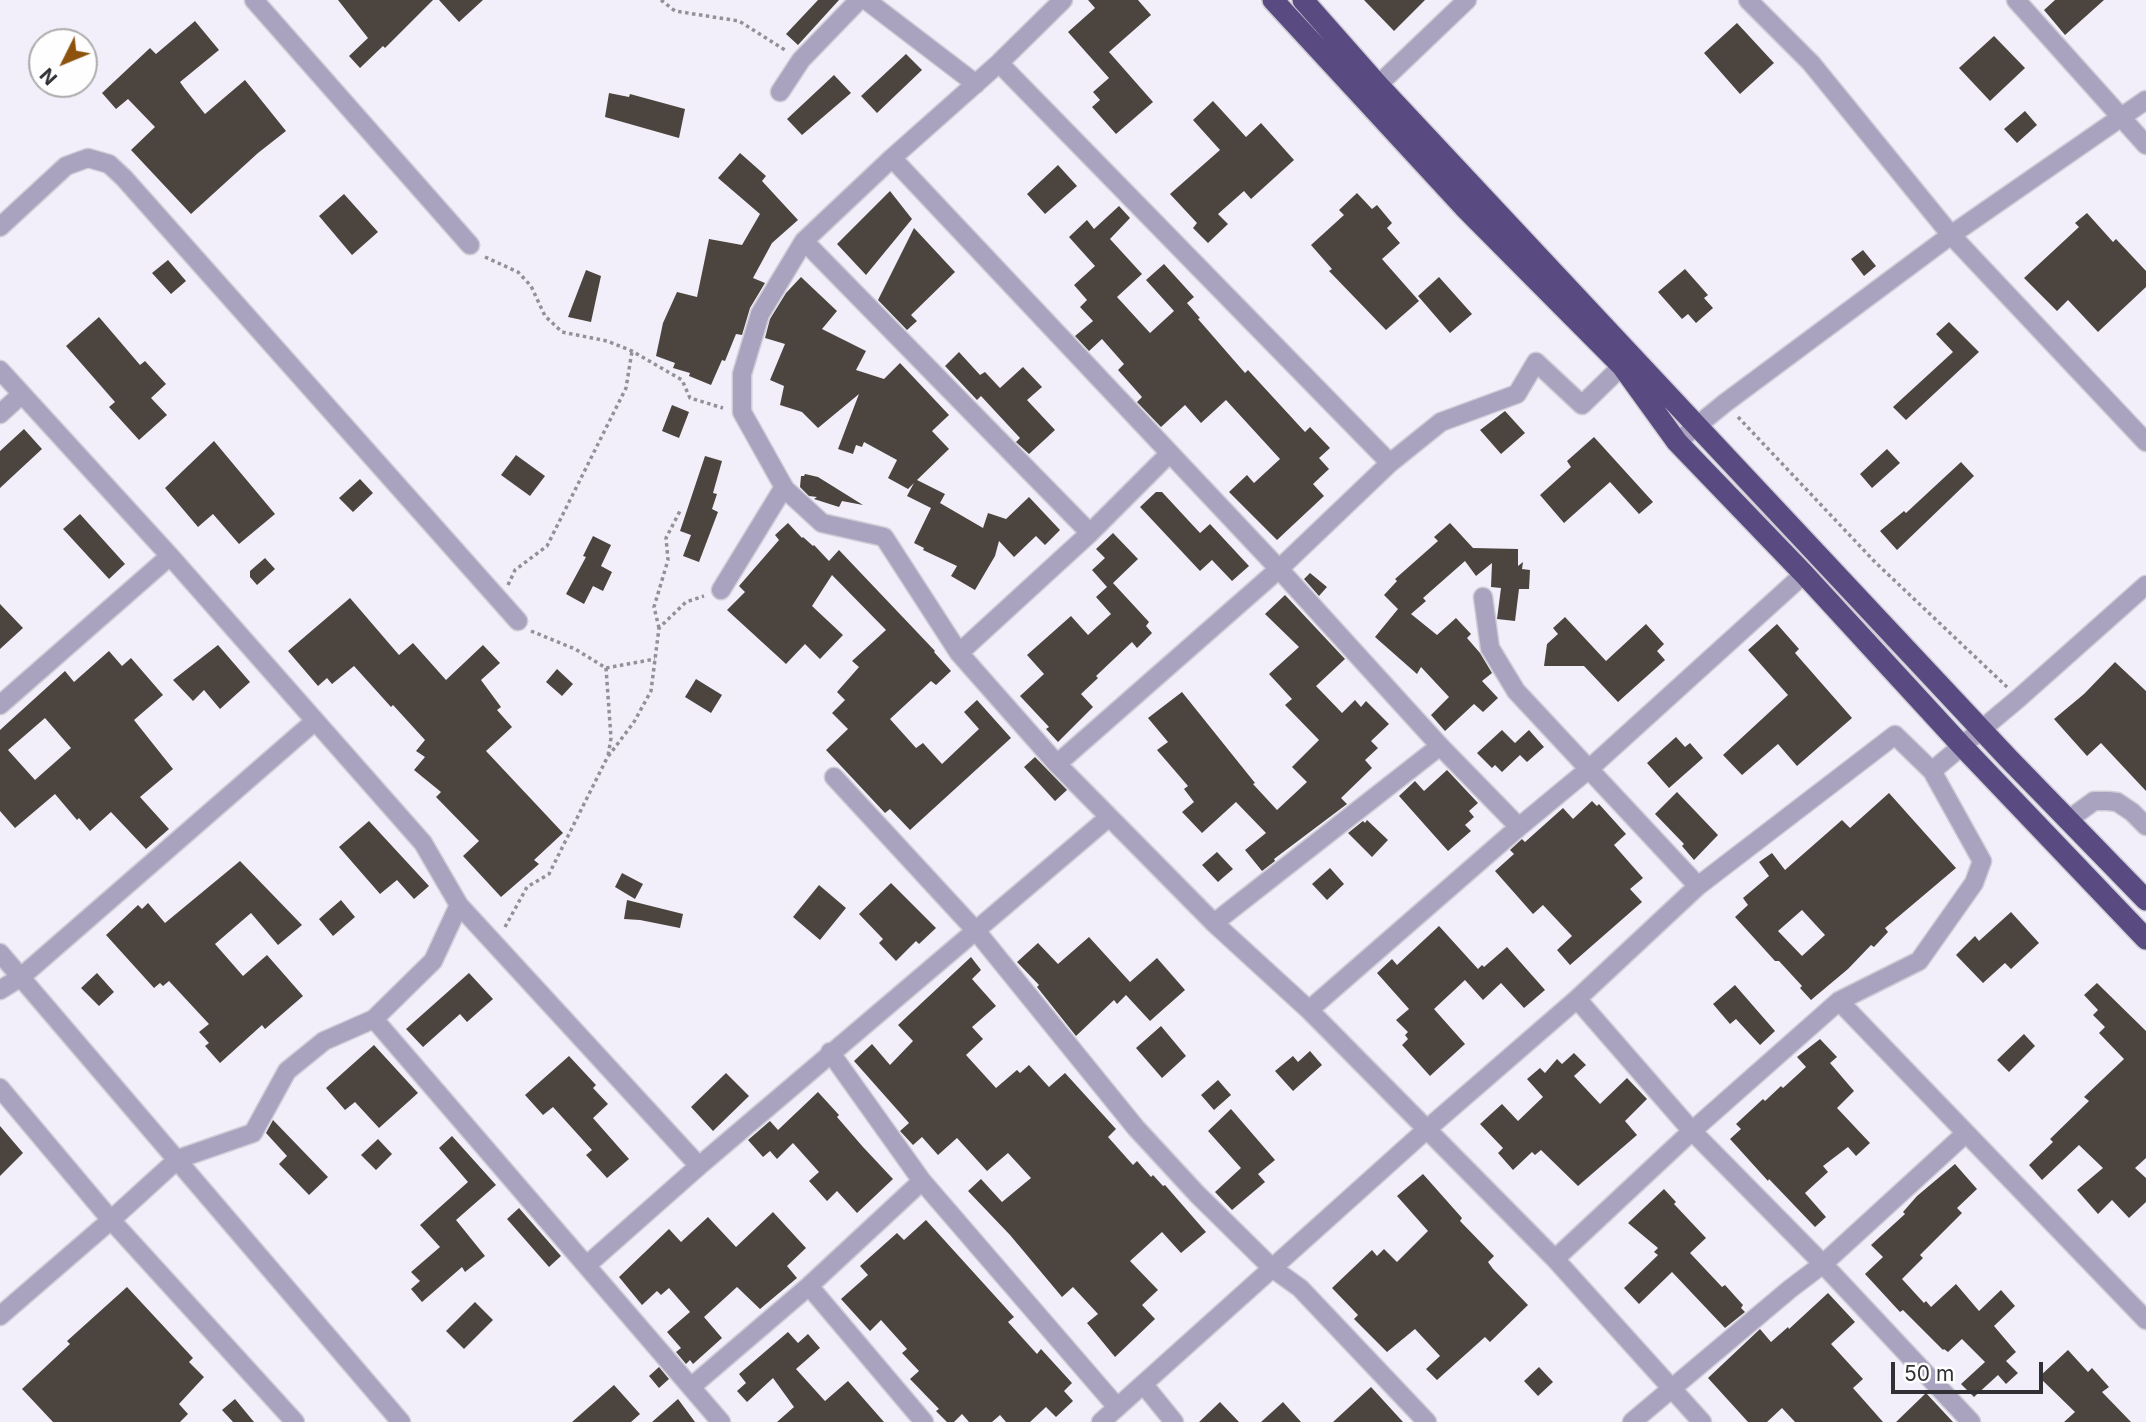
<!DOCTYPE html>
<style>
body{margin:0}
#map{position:relative;width:2146px;height:1422px;overflow:hidden;background:#f2effa;font-family:Inter,sans-serif}
canvas{display:block}
.north{position:absolute;left:28px;top:28px;width:70px;height:70px;box-sizing:border-box;background:#fefefe;border:2px solid #acacad;border-radius:50%;rotate:227deg;font-size:19px;font-weight:700;line-height:28px;text-align:center;color:#313034}
.north::after{content:'';display:block;margin:auto;width:24px;height:32px;background:#8d530e;clip-path:polygon(50% 0,100% 100%,50% 72%,0 100%)}
.scale{position:absolute;left:1891px;top:1362px;width:152px;height:32px;box-sizing:border-box;border:4px solid #313034;border-top:0;padding-left:9px;font-size:21px;line-height:24px;white-space:nowrap;color:#313034;-webkit-text-stroke:5px #fefefe;paint-order:stroke}
</style>
<div id="map">
<canvas width="2146" height="1422"></canvas>
<div class="north">N</div>
<div class="scale">50 m</div>
</div>
<script>
const ctx = document.querySelector('canvas').getContext('2d');
ctx.lineJoin = 'round';
function fillPath(path, color) {
  ctx.fillStyle = color;
  ctx.fill(path, 'evenodd');
}
function toPath(rows) {
  const path = new Path2D();
  for (const r of rows) {
    path.moveTo(r[0], r[1]);
    for (let i = 2; i < r.length; i += 2) path.lineTo(r[i], r[i + 1]);
  }
  return path;
}
function trace(path, color, width, dash) {
  ctx.strokeStyle = color;
  ctx.lineWidth = width;
  ctx.lineCap = dash ? 'butt' : 'round';
  ctx.setLineDash(dash || []);
  ctx.stroke(path);
}
fillPath(toPath([
 [338,0,433,0,385,48,383,46,360,68,349,56,368,38],
 [439,0,483,0,459,22],
 [818,0,839,0,798,45,786,34],
 [1088,0,1138,0,1151,15,1109,52,1153,102,1116,134,1092,107,1100,100,1093,92,1109,78,1068,32,1095,8],
 [1364,0,1425,0,1394,31],
 [2055,0,2104,0,2065,35,2044,10],
 [195,21,219,50,180,82,185,89,205,114,245,80,286,131,258,153,191,214,131,150,155,127,128,99,116,109,102,93,150,48,156,54],
 [1737,23,1774,63,1740,94,1704,53],
 [1994,36,2025,68,1990,101,1959,68],
 [906,54,922,70,877,113,861,96],
 [834,75,851,93,802,135,787,119],
 [609,93,629,97,630,94,685,109,679,138,605,117],
 [1213,101,1246,137,1261,123,1294,160,1251,199,1244,191,1218,214,1228,224,1208,243,1193,228,1197,223,1170,194,1220,150,1193,120],
 [2025,111,2037,125,2017,143,2004,129],
 [740,153,766,176,762,181,798,220,772,243,753,278,765,283,750,308,742,335,736,334,725,361,722,360,711,385,689,376,690,373,673,368,675,363,656,356,663,323,677,292,697,297,709,239,742,245,760,214,718,178],
 [1058,165,1077,186,1045,214,1027,194],
 [890,191,912,219,866,275,837,244],
 [1357,193,1372,209,1377,205,1392,223,1387,228,1400,243,1382,259,1419,301,1386,330,1329,271,1332,269,1311,245,1344,215,1339,210],
 [344,194,378,232,352,255,319,216],
 [1119,206,1130,218,1110,239,1142,274,1117,297,1150,333,1174,311,1146,280,1164,264,1194,297,1187,303,1200,318,1198,319,1245,373,1248,370,1305,432,1310,427,1330,448,1319,458,1329,469,1313,484,1324,496,1277,540,1229,492,1247,475,1254,483,1280,459,1226,400,1201,423,1185,405,1161,427,1137,402,1142,397,1118,370,1124,364,1102,339,1089,351,1075,336,1093,321,1080,307,1087,300,1074,285,1095,266,1069,237,1087,220,1094,229],
 [2087,213,2113,242,2116,239,2146,271,2146,287,2098,332,2068,300,2057,311,2024,278,2079,227,2075,223],
 [914,228,955,272,911,315,917,321,907,330,878,300],
 [1863,250,1876,266,1864,276,1851,259],
 [168,260,186,281,171,294,152,273],
 [1685,269,1708,295,1704,298,1713,308,1696,323,1688,314,1682,319,1658,292],
 [586,270,601,276,591,322,568,317],
 [801,277,837,311,822,329,866,351,856,370,884,379,900,363,949,415,932,431,949,449,917,480,945,494,940,503,983,528,988,513,1006,519,1029,497,1060,530,1045,545,1036,536,1014,557,999,541,995,556,975,590,951,576,957,566,923,550,924,548,914,543,931,508,907,496,914,483,908,489,888,478,897,460,864,442,862,447,856,445,853,454,838,449,859,394,818,428,802,412,780,405,784,386,770,380,785,344,765,338,770,319,786,293],
 [1439,277,1472,314,1450,333,1418,296],
 [99,317,140,365,145,361,166,384,151,398,167,415,139,440,109,407,115,402,66,346],
 [1949,322,1979,352,1906,420,1893,407,1953,352,1936,334],
 [959,352,980,375,985,372,1000,388,1023,367,1042,387,1027,400,1055,430,1029,454,1016,442,1020,438,981,396,977,400,945,366],
 [672,405,689,412,679,438,662,431],
 [1505,411,1525,433,1501,454,1480,430],
 [24,429,42,449,0,488,0,451],
 [1594,437,1653,502,1639,514,1610,482,1564,523,1540,495,1571,467,1567,461],
 [214,441,275,514,239,544,213,514,198,527,165,488],
 [1887,449,1900,463,1872,488,1860,474],
 [516,455,545,476,530,496,501,475],
 [705,456,722,461,713,493,717,494,712,509,718,512,699,562,683,556,691,535,680,531],
 [1961,462,1974,476,1897,550,1880,531,1904,511,1906,513],
 [805,474,818,477,863,505,842,501,839,507,814,499,817,497,809,496,800,487,801,476,804,476],
 [360,479,373,493,353,512,339,498],
 [1156,492,1162,492,1200,533,1210,524,1249,566,1232,581,1212,560,1200,571,1140,507],
 [80,514,125,564,109,579,63,529],
 [788,523,802,538,803,537,813,546,814,545,829,561,839,550,935,651,934,652,951,671,936,685,931,681,890,719,916,748,923,743,942,764,979,729,964,712,977,700,1011,738,910,830,890,809,885,813,826,750,848,729,832,713,845,700,837,692,859,667,852,661,886,630,832,575,812,606,843,635,820,659,805,644,786,664,727,610,745,592,739,586,779,540,775,535],
 [1450,523,1473,548,1518,549,1518,566,1523,562,1522,569,1530,570,1529,589,1519,589,1515,621,1497,619,1501,588,1491,587,1492,563,1476,576,1465,561,1423,598,1426,601,1411,614,1437,635,1456,618,1471,634,1467,638,1480,653,1492,673,1482,681,1498,698,1483,712,1474,704,1445,731,1431,715,1449,697,1421,667,1417,674,1375,637,1398,609,1384,595,1397,581,1395,579,1438,541,1434,537],
 [1113,533,1138,559,1113,583,1149,622,1146,626,1152,633,1137,648,1132,642,1096,676,1098,678,1081,694,1093,707,1058,742,1046,729,1049,727,1020,696,1044,674,1027,655,1071,616,1088,635,1111,614,1096,597,1107,587,1092,570,1105,558,1096,549],
 [593,536,611,545,601,566,612,572,603,591,593,586,584,604,566,594,586,557,583,556],
 [265,558,275,569,257,585,250,577,250,571],
 [1310,573,1327,587,1319,596,1304,579],
 [1285,595,1345,659,1316,686,1342,713,1355,700,1361,707,1366,701,1389,724,1371,741,1378,748,1365,760,1372,768,1341,798,1347,804,1274,859,1275,861,1262,871,1245,850,1266,833,1236,802,1202,833,1182,812,1194,802,1184,789,1188,786,1157,750,1168,742,1148,718,1182,692,1255,783,1253,784,1277,810,1307,782,1292,767,1319,740,1285,705,1292,699,1269,674,1299,647,1265,614],
 [350,598,399,655,413,643,446,680,483,645,500,663,481,680,501,707,497,710,512,727,486,751,563,833,534,860,539,864,501,897,463,856,479,841,436,797,441,792,414,770,425,757,416,751,425,740,393,705,391,707,354,666,332,684,327,678,318,686,288,651],
 [0,604,23,628,0,649],
 [1565,617,1606,661,1646,624,1664,644,1657,651,1665,660,1618,702,1584,666,1544,666,1547,644,1558,634,1553,628],
 [1777,624,1799,649,1795,653,1852,718,1797,766,1778,744,1742,775,1723,755,1788,695,1748,650],
 [218,645,250,682,220,709,204,690,193,701,173,680],
 [109,651,122,666,131,658,163,695,134,720,173,769,140,797,169,829,146,849,111,812,90,831,79,818,77,820,55,794,15,828,0,811,0,730,65,671,74,682],
 [45,718,71,748,35,780,8,750],
 [2115,662,2146,691,2146,791,2101,743,2087,756,2054,719,2084,694],
 [557,669,573,684,562,696,546,682],
 [696,679,722,695,711,713,685,697],
 [1502,730,1515,743,1529,730,1544,747,1527,762,1520,755,1502,772,1495,765,1492,768,1477,753],
 [1676,737,1685,747,1690,743,1703,758,1669,788,1647,763],
 [1035,757,1067,790,1055,801,1024,767],
 [1447,770,1478,803,1469,811,1474,817,1465,825,1471,831,1448,851,1399,796,1415,781,1424,791],
 [1677,792,1718,835,1694,860,1682,846,1684,844,1655,814],
 [1889,793,1956,868,1885,928,1888,932,1874,947,1871,945,1848,969,1811,1000,1800,988,1802,986,1779,961,1775,961,1735,917,1748,905,1743,898,1769,876,1759,862,1772,853,1785,870,1842,820,1850,828],
 [1802,910,1825,935,1802,956,1778,931],
 [1592,801,1597,806,1599,804,1626,834,1614,845,1643,878,1630,889,1642,902,1570,965,1557,950,1572,936,1543,905,1533,914,1495,871,1514,854,1510,850,1522,839,1525,842,1563,808,1573,819],
 [1367,820,1388,840,1372,857,1348,833,1363,821,1365,823],
 [369,821,429,886,414,899,397,880,380,894,339,847],
 [1217,852,1233,869,1218,882,1202,865],
 [240,861,302,925,278,945,251,913,215,944,243,976,267,955,303,996,265,1029,262,1025,220,1063,205,1046,209,1043,199,1032,209,1024,169,981,163,986,160,983,154,988,106,935,138,905,142,909,148,903,165,923],
 [1330,868,1344,884,1327,900,1312,884],
 [622,873,643,884,635,899,615,887],
 [891,883,936,928,919,944,916,941,896,961,879,943,883,939,859,914],
 [819,885,846,908,820,940,793,917],
 [341,900,355,917,333,936,319,919],
 [627,900,683,914,680,928,640,920,624,919],
 [2011,912,2039,943,2011,969,2005,963,1983,983,1956,955,1975,936,1979,941],
 [1439,926,1478,969,1482,965,1484,967,1507,947,1545,990,1524,1008,1501,983,1483,1000,1465,980,1434,1009,1465,1044,1430,1076,1402,1045,1408,1039,1405,1035,1408,1032,1396,1020,1409,1009,1377,973,1392,959,1397,965],
 [1089,937,1130,982,1157,958,1185,990,1150,1021,1126,995,1117,1004,1114,1000,1076,1036,1037,987,1039,985,1017,962,1038,943,1058,964],
 [971,957,981,970,972,979,996,1006,972,1027,983,1039,966,1055,996,1088,1017,1070,1020,1073,1029,1065,1049,1087,1065,1073,1116,1129,1108,1137,1133,1165,1137,1161,1151,1177,1153,1175,1163,1186,1165,1185,1206,1232,1181,1253,1162,1232,1130,1261,1158,1290,1142,1305,1155,1319,1115,1357,1087,1323,1098,1314,1073,1287,1062,1297,1010,1235,968,1191,981,1179,1002,1202,1031,1178,1008,1153,987,1171,957,1138,938,1155,922,1137,913,1145,900,1131,909,1123,854,1061,872,1044,890,1065,913,1041,898,1025],
 [97,973,114,992,99,1006,81,988],
 [469,973,493,999,467,1022,460,1014,423,1047,406,1029],
 [2097,983,2146,1031,2146,1158,2135,1168,2146,1178,2146,1202,2129,1218,2112,1200,2098,1214,2077,1190,2103,1168,2079,1145,2042,1180,2029,1165,2053,1142,2050,1139,2089,1101,2084,1097,2124,1059,2099,1033,2105,1027,2093,1015,2098,1010,2084,995],
 [1735,985,1775,1031,1760,1045,1736,1019,1730,1024,1713,1004],
 [1161,1026,1186,1056,1162,1078,1136,1048],
 [2024,1034,2035,1046,2009,1072,1997,1060],
 [1820,1039,1837,1057,1830,1063,1854,1091,1837,1108,1870,1143,1856,1156,1848,1147,1823,1166,1828,1172,1805,1193,1826,1217,1815,1227,1769,1179,1768,1181,1730,1139,1741,1129,1736,1124,1763,1099,1765,1101,1781,1086,1783,1088,1806,1067,1797,1057],
 [374,1045,418,1093,379,1128,355,1102,345,1110,326,1088],
 [1310,1051,1322,1065,1293,1091,1275,1071,1293,1056,1298,1062],
 [1574,1053,1586,1065,1574,1076,1600,1104,1627,1078,1647,1099,1625,1121,1637,1135,1578,1186,1541,1150,1535,1155,1532,1152,1513,1170,1498,1153,1503,1148,1480,1124,1502,1104,1518,1121,1543,1097,1527,1079,1540,1068,1545,1073,1557,1059,1562,1064],
 [569,1056,596,1085,593,1088,608,1104,593,1118,629,1159,607,1178,586,1155,592,1150,553,1107,543,1115,525,1095],
 [726,1073,749,1096,713,1131,691,1107],
 [1218,1080,1231,1095,1214,1110,1201,1095],
 [818,1092,839,1115,837,1117,863,1147,893,1179,857,1213,837,1191,827,1201,809,1181,819,1172,793,1143,777,1159,770,1151,763,1157,748,1140,770,1121,778,1130],
 [1231,1109,1275,1160,1258,1174,1265,1182,1232,1210,1215,1192,1241,1168,1208,1131],
 [273,1120,328,1177,309,1195,279,1164,287,1156,266,1133],
 [0,1126,23,1153,0,1176],
 [452,1136,496,1185,456,1220,485,1256,465,1272,462,1267,422,1302,411,1289,420,1281,411,1272,440,1247,420,1225,468,1182,439,1148],
 [378,1139,392,1154,376,1170,361,1155],
 [1955,1164,1977,1189,1957,1208,1962,1213,1920,1255,1923,1258,1902,1279,1924,1303,1926,1301,1931,1307,1956,1284,1979,1311,2001,1290,2015,1306,1994,1326,2016,1352,2006,1361,2018,1373,2006,1384,1998,1375,1974,1397,1961,1384,1985,1362,1962,1339,1948,1352,1944,1349,1943,1350,1903,1310,1900,1312,1865,1274,1883,1257,1871,1245,1905,1214,1903,1212,1917,1196],
 [1423,1174,1462,1218,1460,1221,1494,1256,1488,1262,1493,1269,1528,1305,1490,1342,1485,1337,1437,1380,1426,1369,1440,1356,1415,1329,1387,1352,1354,1319,1358,1315,1332,1288,1372,1250,1377,1256,1384,1249,1397,1262,1428,1231,1397,1196],
 [1664,1189,1676,1202,1674,1204,1706,1238,1690,1253,1722,1287,1725,1285,1743,1305,1741,1308,1745,1312,1725,1328,1672,1272,1639,1304,1624,1288,1658,1255,1654,1252,1658,1248,1628,1223],
 [519,1208,561,1256,549,1267,507,1219],
 [773,1212,806,1248,787,1266,797,1278,760,1309,737,1287,704,1317,722,1338,693,1364,690,1360,686,1364,676,1352,681,1348,667,1332,690,1312,669,1288,661,1295,657,1291,642,1305,619,1277,669,1229,681,1242,708,1217,736,1247],
 [926,1220,1014,1317,1008,1322,1037,1354,1041,1349,1072,1383,1064,1391,1073,1401,1056,1417,1046,1407,1030,1422,1006,1422,1000,1415,992,1422,969,1422,962,1414,954,1422,947,1422,936,1411,939,1409,910,1379,919,1371,902,1353,907,1349,881,1320,870,1331,841,1299,868,1275,860,1266,897,1233,904,1240],
 [127,1287,193,1358,189,1362,204,1377,179,1404,188,1414,180,1422,53,1422,22,1389,70,1344,67,1341],
 [1828,1293,1855,1322,1831,1344,1863,1379,1853,1388,1883,1422,1795,1422,1782,1408,1767,1422,1748,1422,1708,1378,1760,1329,1771,1342,1788,1327,1789,1329],
 [475,1302,493,1320,464,1349,446,1331],
 [788,1332,798,1343,808,1334,820,1348,796,1369,825,1401,848,1381,884,1422,777,1422,794,1407,773,1378,747,1402,737,1391,746,1383,739,1374],
 [2068,1350,2088,1372,2092,1368,2109,1387,2102,1392,2131,1422,2064,1422,2075,1412,2039,1377],
 [659,1367,669,1379,659,1388,649,1376],
 [1539,1367,1553,1382,1538,1396,1524,1381],
 [614,1385,640,1414,631,1422,572,1422],
 [1371,1387,1403,1422,1333,1422],
 [1926,1393,1953,1422,1896,1422],
 [235,1399,254,1422,233,1422,222,1410],
 [678,1399,695,1422,652,1422],
 [1220,1402,1239,1422,1199,1422],
 [1283,1402,1301,1422,1261,1422]
]), '#4c453f');
const minor = toPath([
 [254,0,470,245],
 [866,0,976,84],
 [1063,0,999,63,892,158,804,241,760,314,742,374,742,412,785,489,822,523,884,537,959,653,1057,764,1214,923,1309,1010,1555,1259,1702,1422],
 [1748,0,1811,63,1951,235,2146,442],
 [2016,0,2146,145],
 [999,63,1390,463],
 [1378,85,1467,0],
 [780,92,801,60,859,0],
 [892,158,1279,569,1440,746,1519,827],
 [0,227,66,166,88,158,109,164,124,178,518,621],
 [804,241,1090,533],
 [0,370,170,556,423,843,459,905,433,961,374,1019,324,1041,287,1071,253,1133,178,1159,111,1220,0,1316],
 [0,414,22,394],
 [1677,442,1725,403,1951,235,2146,100],
 [721,590,784,487],
 [1483,597,1490,648,1516,691,1698,886],
 [959,653,1090,533,1170,453],
 [0,705,170,556],
 [1057,764,1279,569,1390,463,1441,422,1517,394,1536,362,1582,405,1622,366],
 [834,777,977,932,1136,1128,1197,1194,1272,1268,1300,1288,1427,1422],
 [2068,820,2094,801,2108,801,2117,802,2132,812,2146,826],
 [459,905,699,1166,1108,818],
 [1214,923,1440,746],
 [0,953,401,1422],
 [0,990,21,977,315,721],
 [1577,999,1692,1131,1823,1264,1971,1422],
 [1839,1001,2146,1320],
 [1309,1010,1519,827,1589,769,1804,574],
 [374,1019,721,1422],
 [830,1052,922,1181,1117,1407],
 [0,1088,111,1220,295,1422],
 [1555,1259,1692,1131,1839,1001,1919,961,1974,883,1982,861,1932,771],
 [587,1265,699,1166],
 [809,1286,924,1422],
 [1144,1385,1174,1422],
 [691,1387,809,1286,922,1181],
 [1101,1422,1426,1130,1577,999,1698,886,1895,735,1932,771,2019,698,2146,585],
 [1632,1422,1790,1289,1823,1264,1965,1134]
]);
const highway = toPath([
 [1273,0,1464,207,1622,366,1677,442,1804,574,1962,746,2146,939],
 [1303,0,1378,85,1697,426,2008,758,2146,900]
]);
trace(minor, '#cfcdd6', 21);
trace(highway, '#cfcdd6', 24);
trace(toPath([
 [661,0,675,11,739,21,785,50],
 [485,257,518,272,531,286,545,316,562,332,607,341,632,351,682,380,690,398,723,408],
 [1738,417,1875,562,2007,687],
 [508,585,515,570,547,546,626,388,632,351],
 [659,628,654,607,668,560,666,538,680,511],
 [531,631,575,649,606,668,655,659],
 [606,668,611,738,608,756],
 [505,927,527,887,549,874,607,758,634,722,651,691,659,628,686,602,704,596]
]), '#939198', 3.5, [3.5, 3.5]);
trace(minor, '#a9a3bf', 18);
trace(highway, '#594a81', 21);
</script>
